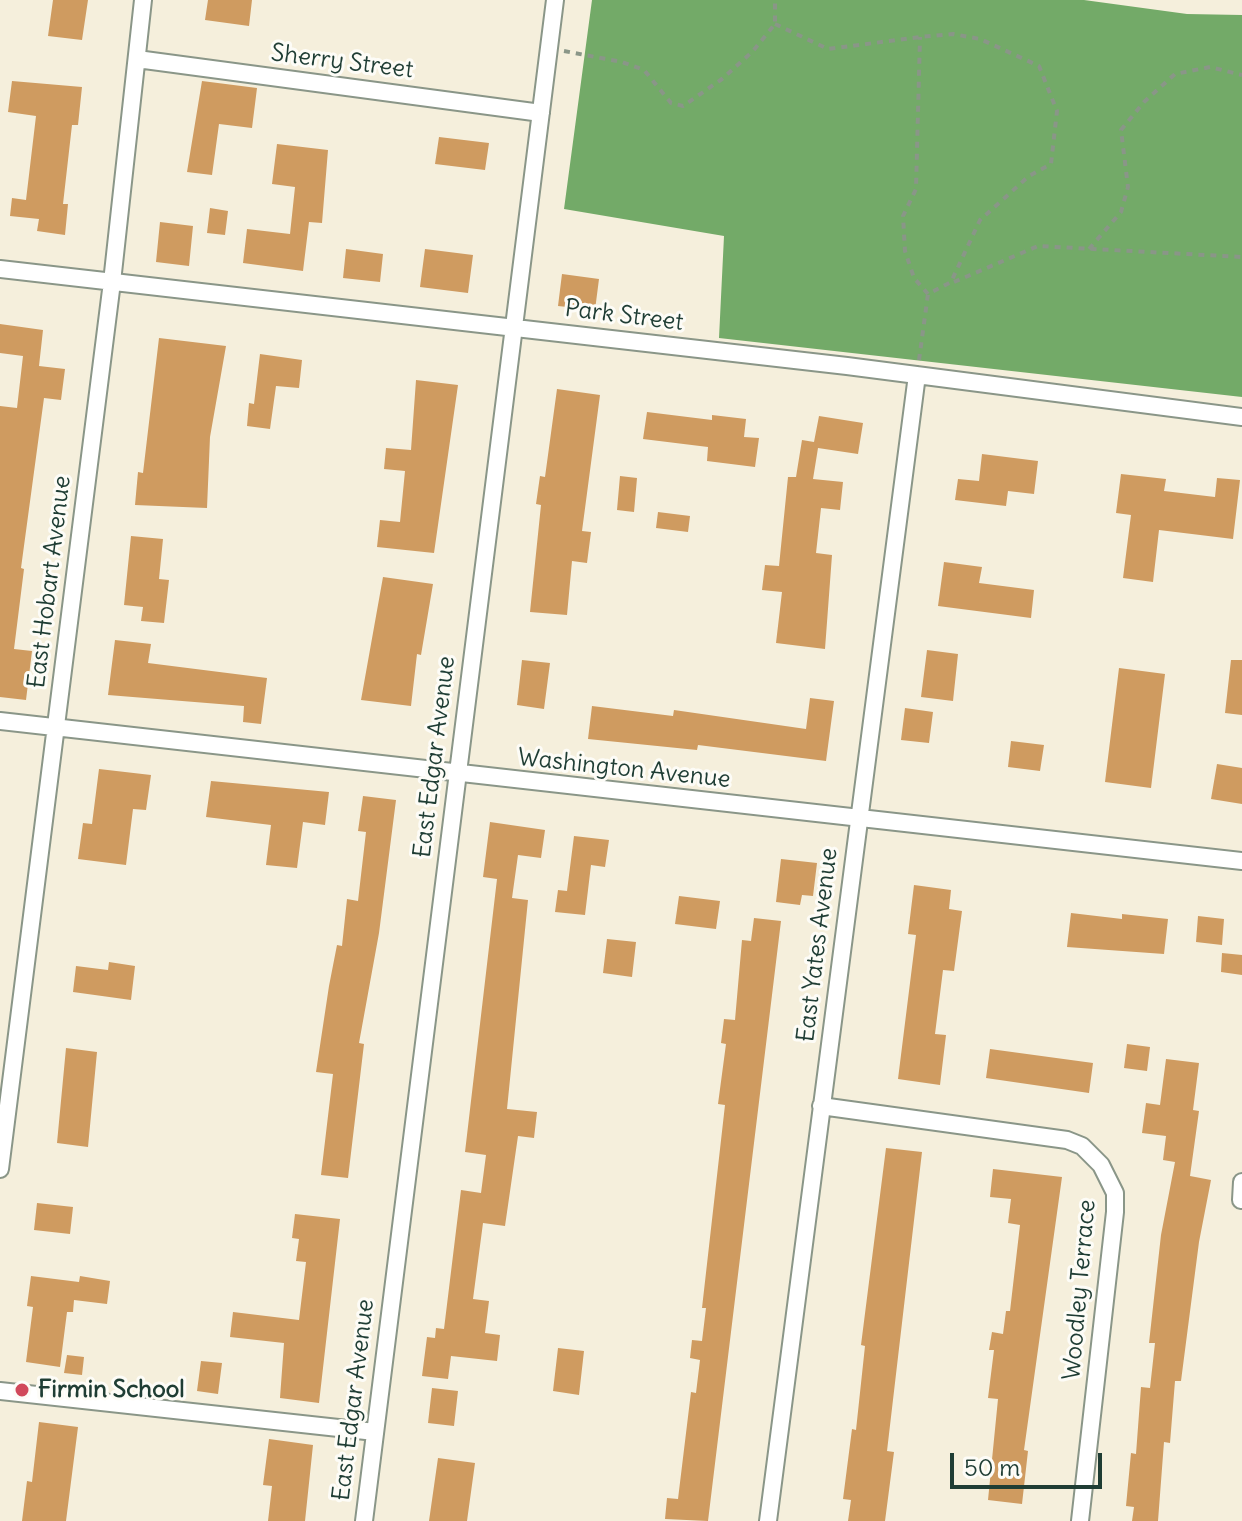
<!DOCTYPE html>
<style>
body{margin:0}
#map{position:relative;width:1242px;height:1521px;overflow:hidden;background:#f5efdc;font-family:Delius,sans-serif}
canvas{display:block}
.scale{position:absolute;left:950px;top:1453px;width:152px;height:36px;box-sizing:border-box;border:4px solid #1f3d34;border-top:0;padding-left:10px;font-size:24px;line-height:28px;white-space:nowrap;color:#1f3d34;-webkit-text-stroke:6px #fdfcf7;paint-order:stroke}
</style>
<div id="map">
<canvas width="1242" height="1521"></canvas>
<div class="scale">50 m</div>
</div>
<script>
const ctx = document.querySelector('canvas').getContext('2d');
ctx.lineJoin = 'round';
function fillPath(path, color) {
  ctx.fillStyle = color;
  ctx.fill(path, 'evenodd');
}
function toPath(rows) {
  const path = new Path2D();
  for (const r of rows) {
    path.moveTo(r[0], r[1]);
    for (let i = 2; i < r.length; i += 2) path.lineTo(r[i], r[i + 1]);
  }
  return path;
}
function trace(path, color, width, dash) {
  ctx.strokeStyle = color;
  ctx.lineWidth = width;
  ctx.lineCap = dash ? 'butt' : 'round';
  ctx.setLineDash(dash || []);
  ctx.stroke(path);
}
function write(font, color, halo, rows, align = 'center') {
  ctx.font = font + ' Delius,sans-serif';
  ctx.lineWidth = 6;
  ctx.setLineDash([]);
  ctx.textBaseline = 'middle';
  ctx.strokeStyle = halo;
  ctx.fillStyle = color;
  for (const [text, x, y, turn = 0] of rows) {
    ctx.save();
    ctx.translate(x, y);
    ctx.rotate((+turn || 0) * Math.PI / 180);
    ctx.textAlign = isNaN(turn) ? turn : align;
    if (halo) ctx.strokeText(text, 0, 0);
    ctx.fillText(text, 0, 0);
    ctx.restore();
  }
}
fillPath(toPath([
 [592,0,1084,0,1187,14,1242,15,1242,397,719,338,724,236,564,209]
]), '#73aa68');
fillPath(toPath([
 [53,0,88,0,82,40,48,36],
 [208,0,252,0,249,26,205,20],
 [12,81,82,87,78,125,72,125,63,204,68,204,65,235,37,231,39,219,10,216,12,198,26,200,36,116,8,112],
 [202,81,257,88,252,128,219,124,212,175,187,172],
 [439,137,489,143,485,170,435,164],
 [277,144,328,150,322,223,309,222,303,271,243,263,247,229,290,234,295,187,272,184],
 [210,208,228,211,225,235,207,233],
 [160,222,193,226,189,266,156,262],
 [346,249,383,254,380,282,343,278],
 [425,249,473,255,468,293,420,287],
 [562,274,599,279,595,310,558,306],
 [0,324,43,330,39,366,65,369,61,400,44,398,21,568,24,569,14,649,32,651,26,700,0,697,0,406,17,408,23,356,0,353],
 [159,338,226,346,210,437,207,508,135,505,138,472,143,473],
 [260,354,302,360,299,388,276,386,270,429,247,426,249,403,254,404],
 [416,380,458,385,434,553,377,547,380,520,400,522,405,471,384,469,386,448,411,450],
 [557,389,600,395,582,531,591,532,587,563,572,561,567,615,530,612,541,505,536,504,540,476,545,477],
 [647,412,712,420,712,415,746,419,744,437,759,438,755,467,707,461,708,447,643,439],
 [819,416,863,423,858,454,818,448,813,479,843,482,840,510,821,508,816,553,832,555,825,649,776,643,782,592,762,590,765,565,779,566,788,477,796,477,802,440,814,442],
 [982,454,1038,461,1034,494,1008,491,1006,506,955,500,958,479,979,481],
 [1121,474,1166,479,1164,491,1215,497,1217,478,1240,480,1233,539,1159,530,1153,582,1123,578,1131,515,1116,513],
 [620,476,637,478,634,512,617,510],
 [658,512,690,516,688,532,656,528],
 [131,536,163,539,159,579,169,580,164,623,141,621,143,607,124,605],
 [944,562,982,567,979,583,1034,590,1031,618,938,606],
 [383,577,433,584,421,655,417,654,411,706,361,700],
 [115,640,151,644,148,663,267,678,261,724,243,722,244,706,108,695],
 [927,650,958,654,953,701,921,697],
 [522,660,550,663,544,709,517,705],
 [1231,660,1242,660,1242,715,1225,713],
 [1119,668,1165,674,1151,788,1105,782],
 [810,698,834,701,826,761,698,745,697,750,588,739,592,706,673,716,674,710,806,729],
 [905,708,933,712,929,743,901,740],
 [1011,741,1044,745,1040,771,1008,767],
 [1217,764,1242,768,1242,804,1211,799],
 [99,769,151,775,146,810,133,809,126,865,78,859,83,823,92,824],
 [211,781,329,792,325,825,303,822,297,868,266,865,271,825,206,817],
 [363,796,396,800,379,933,359,1043,364,1044,348,1178,321,1175,333,1074,316,1072,329,986,337,945,342,946,347,899,358,901,366,832,358,831],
 [490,822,545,830,541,858,518,855,512,898,528,900,507,1109,537,1112,534,1138,518,1136,505,1226,483,1223,473,1299,489,1301,485,1333,500,1335,497,1361,451,1356,448,1379,422,1376,427,1337,435,1338,436,1328,444,1329,461,1190,481,1193,486,1155,465,1152,497,879,483,877],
 [574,836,609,840,605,867,591,865,585,915,555,912,558,890,567,891],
 [781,859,817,863,813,896,802,895,800,905,776,902],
 [914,885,951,890,949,909,962,911,954,971,943,970,935,1034,946,1035,940,1085,898,1079,916,935,908,934],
 [679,896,720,901,716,929,675,924],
 [1071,913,1122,919,1122,914,1168,919,1164,954,1067,947],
 [1198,916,1224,919,1222,945,1196,942],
 [754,918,781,921,708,1521,665,1519,667,1498,678,1499,691,1392,696,1393,700,1360,690,1358,692,1340,702,1341,706,1308,702,1308,725,1105,718,1104,726,1044,721,1043,724,1019,735,1020,742,940,751,941],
 [607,939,636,942,632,977,603,973],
 [1222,953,1242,955,1242,975,1221,972],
 [109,962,135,966,131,1000,73,992,76,966,108,970],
 [1127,1044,1150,1047,1147,1071,1124,1068],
 [66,1048,97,1052,88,1147,57,1143],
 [990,1049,1093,1063,1089,1093,986,1078],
 [1166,1059,1199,1063,1193,1110,1199,1111,1190,1176,1211,1180,1199,1242,1181,1381,1175,1381,1170,1443,1164,1442,1158,1521,1132,1521,1134,1507,1126,1506,1131,1453,1136,1454,1141,1387,1150,1388,1155,1343,1149,1343,1161,1235,1175,1162,1163,1160,1166,1136,1142,1133,1146,1103,1160,1105],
 [886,1148,922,1152,887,1451,894,1452,885,1521,848,1521,851,1500,843,1499,852,1429,856,1430,865,1346,861,1345],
 [993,1169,1062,1177,1024,1450,1028,1451,1022,1504,988,1500,998,1399,988,1398,994,1350,989,1350,992,1332,1003,1334,1006,1311,1010,1311,1020,1225,1008,1223,1011,1199,990,1197],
 [37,1203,73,1207,70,1234,34,1230],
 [295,1214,340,1219,319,1403,280,1398,284,1343,230,1337,233,1312,299,1320,306,1262,296,1261,299,1239,292,1238],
 [31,1276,79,1282,80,1276,110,1281,107,1304,74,1300,73,1312,67,1312,60,1367,26,1362,33,1307,27,1306],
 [558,1348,584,1351,579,1395,553,1391],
 [67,1355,84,1357,82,1375,64,1373],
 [201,1361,222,1363,218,1394,197,1391],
 [432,1388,458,1391,454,1426,428,1423],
 [39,1422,78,1427,66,1521,22,1521,27,1481,32,1482],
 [269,1439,313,1445,305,1521,268,1521,272,1486,263,1485],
 [438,1458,475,1463,467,1521,429,1521]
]), '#cf9b60');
const minor = toPath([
 [137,59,541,113],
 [0,269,847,366,1242,417],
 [0,721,1242,861],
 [821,1106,1067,1140,1082,1146,1101,1165,1115,1193,1115,1212,1080,1521],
 [0,1169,112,282,143,0],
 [1241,1200,1242,1182],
 [0,1391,375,1432],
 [364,1521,555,0],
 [768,1521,917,375]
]);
trace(minor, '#8a9688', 20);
trace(toPath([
 [775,24,828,49,920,37,953,34,980,39,1039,66,1057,111,1051,164,1029,176,980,220,951,282,928,294,914,278,905,251,903,216,916,189,920,37],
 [564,51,622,62,644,70,671,103,683,106,722,79,753,51,775,24,775,0],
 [1089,249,1121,212,1128,187,1121,130,1144,102,1175,74,1210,67,1242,75],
 [954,282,1038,246,1242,257],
 [919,360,928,294]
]), '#8a9688', 4, [6, 6]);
trace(minor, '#fff', 16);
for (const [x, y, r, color] of [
 [22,1390,8,"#d1495b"]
]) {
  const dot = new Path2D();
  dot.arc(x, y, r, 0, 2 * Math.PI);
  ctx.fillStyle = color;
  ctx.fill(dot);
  trace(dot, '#fdfcf7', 3);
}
write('24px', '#1f3d34', '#fdfcf7', [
 ["Sherry Street",342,62,7],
 ["Park Street",624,316,7],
 ["East Hobart Avenue",50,582,-83],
 ["East Edgar Avenue",435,757,-83],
 ["Washington Avenue",624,769,6],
 ["East Yates Avenue",818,945,-83],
 ["Woodley Terrace",1080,1290,-85],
 ["East Edgar Avenue",354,1400,-83]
]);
write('bold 24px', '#1f3d34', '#fdfcf7', [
 ["Firmin School",38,1390]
], 'left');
</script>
